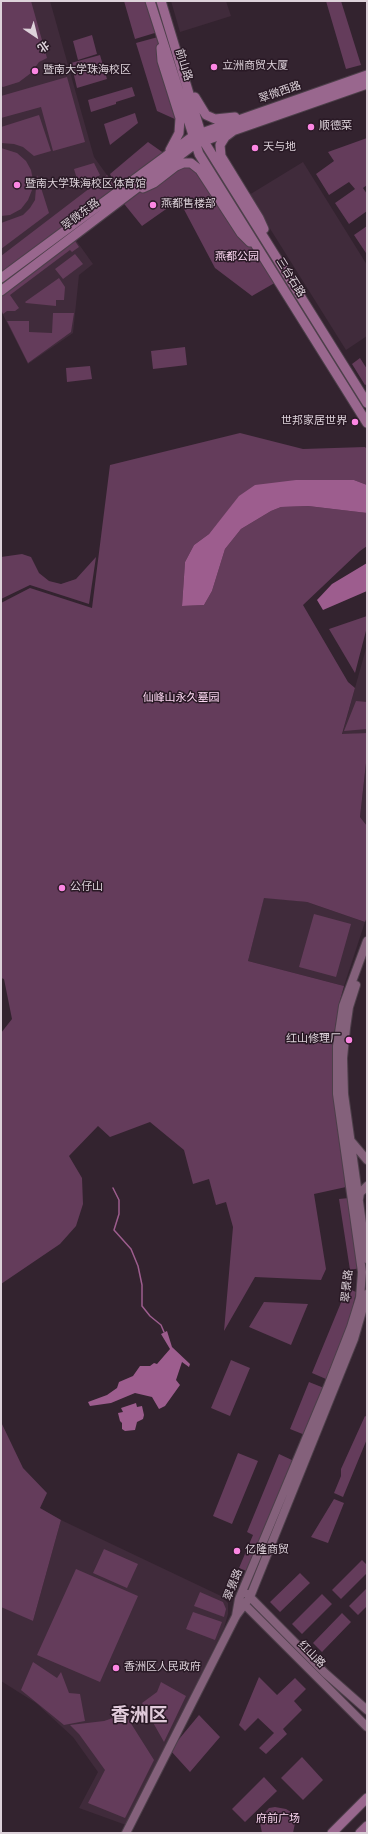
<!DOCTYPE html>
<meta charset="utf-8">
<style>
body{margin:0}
#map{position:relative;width:368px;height:1834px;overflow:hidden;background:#33232f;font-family:"Source Sans 3","Noto Sans SC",sans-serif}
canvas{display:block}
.frame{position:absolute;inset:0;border:2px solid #ddd2da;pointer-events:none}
.north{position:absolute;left:16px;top:16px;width:40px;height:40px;-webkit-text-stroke:3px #291925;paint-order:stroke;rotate:145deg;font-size:11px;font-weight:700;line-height:16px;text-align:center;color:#ddd2da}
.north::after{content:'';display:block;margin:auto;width:14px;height:18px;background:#ddd2da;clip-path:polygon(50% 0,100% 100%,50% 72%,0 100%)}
</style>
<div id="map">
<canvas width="368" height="1834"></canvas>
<div class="frame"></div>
<div class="north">北</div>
</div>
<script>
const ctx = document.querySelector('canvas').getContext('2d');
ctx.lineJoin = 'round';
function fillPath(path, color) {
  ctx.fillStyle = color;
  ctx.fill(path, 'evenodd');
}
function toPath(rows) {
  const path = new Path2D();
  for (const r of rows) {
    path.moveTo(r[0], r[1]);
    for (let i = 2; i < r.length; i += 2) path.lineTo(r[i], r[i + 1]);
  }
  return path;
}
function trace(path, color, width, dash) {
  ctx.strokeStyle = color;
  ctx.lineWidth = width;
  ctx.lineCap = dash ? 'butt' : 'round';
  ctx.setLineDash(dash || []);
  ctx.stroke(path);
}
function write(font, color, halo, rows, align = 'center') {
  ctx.font = font + ' "Source Sans 3","Noto Sans SC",sans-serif';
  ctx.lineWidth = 3;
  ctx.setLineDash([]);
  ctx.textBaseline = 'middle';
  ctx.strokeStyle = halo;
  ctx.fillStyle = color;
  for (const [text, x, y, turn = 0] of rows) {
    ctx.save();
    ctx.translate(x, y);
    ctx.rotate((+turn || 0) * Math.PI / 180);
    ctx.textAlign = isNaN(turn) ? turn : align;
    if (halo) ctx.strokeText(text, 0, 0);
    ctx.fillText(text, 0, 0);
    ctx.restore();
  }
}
fillPath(toPath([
 [1,1,50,1,94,157,107,175,90,187,102,203,1,278],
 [171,1,226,1,231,16,180,32],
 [303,162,367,265,367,336,346,350,249,195],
 [73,236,93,264,79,275,73,333,28,364,1,311,1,291],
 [367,645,367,733,342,735,355,688],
 [367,754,367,826,360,817],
 [264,897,307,902,365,922,344,986,248,961],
 [61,1520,221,1596,228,1603,228,1614,224,1628,126,1825,79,1808,98,1772,73,1737,36,1703,1,1681,1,1606,33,1621]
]), '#402b3b');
fillPath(toPath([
 [1,1,31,1,47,58,39,62,31,73,19,82,3,87,1,86],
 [124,1,148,1,158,32,135,39],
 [326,1,341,1,361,65,346,69],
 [92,35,97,54,78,60,73,41],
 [158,37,158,60,177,120,157,111,136,43],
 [100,55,107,79,77,88,71,63],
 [67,77,85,142,53,151,41,107,1,118,1,96],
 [132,87,135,96,116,102,116,104,91,112,88,100],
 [135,113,138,123,110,145,104,124],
 [39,115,51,151,34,156,23,147,14,144,1,143,1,127],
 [367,138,367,185,363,188,367,194,367,211,349,224,335,203,355,189,349,182,329,195,316,174,334,161,328,152],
 [148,142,165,154,1,274,1,256,107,175,116,187,110,174],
 [1,148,17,153,26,161,31,170,33,180,32,190,28,200,21,209,10,215,1,216],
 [94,163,100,175,80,189,74,169],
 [191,163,261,253,278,281,252,296,215,268,179,200,142,226,121,200],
 [37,175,49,213,1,249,1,223,23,215,30,208,35,200],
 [367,226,367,252,366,253,354,235],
 [73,238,79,247,72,252,70,250,10,295,19,308,15,311,7,311,3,314,1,309,1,292],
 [75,254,83,264,63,279,55,269],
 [59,278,65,287,64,300,56,300,56,306,26,303,25,302],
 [53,313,74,313,71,332,28,363,7,321,29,321,29,332,52,333],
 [185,347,187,365,153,369,151,351],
 [360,358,367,369,367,384,365,385,352,364],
 [90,366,92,379,67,382,66,368],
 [240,433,303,449,365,447,367,449,367,485,354,480,240,496,209,534,194,545,185,562,182,606,204,605,212,591,225,549,241,529,271,511,281,507,308,506,367,513,367,546,360,551,303,605,348,682,355,688,342,734,367,733,367,754,360,817,367,826,367,917,365,922,307,902,264,898,248,961,344,986,339,1004,332,1047,333,1093,346,1187,314,1194,326,1269,321,1280,255,1277,224,1331,233,1227,226,1202,216,1205,209,1179,193,1184,184,1150,150,1122,110,1137,98,1126,69,1156,82,1178,83,1204,76,1226,60,1244,1,1284,1,1033,12,1019,4,979,1,978,1,603,30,588,92,608,110,465],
 [22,554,31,557,39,573,49,581,61,584,76,579,96,557,89,604,30,585,1,599,1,557],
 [367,616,367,627,355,673,329,629],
 [356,701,367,702,367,729,344,731],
 [314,914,351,924,336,977,299,967],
 [349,1198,360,1268,350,1270,339,1199],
 [347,1288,356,1292,348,1328,326,1379,312,1373],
 [264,1302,308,1304,291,1345,249,1327],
 [231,1360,250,1368,230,1416,211,1408],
 [309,1382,324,1388,305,1435,290,1429],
 [365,1416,367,1417,367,1439,343,1497,334,1493,341,1476,341,1469],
 [1,1422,23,1468,47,1493,40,1508,61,1520,33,1621,1,1607],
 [238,1453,258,1461,232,1524,213,1516],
 [279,1454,294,1461,249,1572,239,1568,253,1535,247,1532],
 [334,1499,344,1503,328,1543,311,1537],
 [104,1549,138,1564,127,1588,93,1573],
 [362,1560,367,1565,367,1573,341,1599,332,1590],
 [76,1569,138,1596,100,1682,37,1655],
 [300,1573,310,1583,280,1612,270,1602],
 [367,1588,367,1606,358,1615,349,1606],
 [200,1592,223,1602,226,1609,224,1617,194,1606],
 [322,1594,332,1604,302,1634,292,1624],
 [193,1612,222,1622,215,1640,186,1629],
 [342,1613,351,1622,322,1652,313,1643],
 [33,1662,57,1678,61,1672,69,1693,80,1694,85,1721,64,1725,21,1690],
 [259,1677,277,1695,295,1678,306,1689,294,1701,302,1710,283,1729,287,1734,266,1754,259,1748,274,1733,258,1718,245,1731,239,1725],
 [161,1682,186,1696,164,1742,142,1703,157,1692],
 [125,1714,154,1760,125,1818,88,1803,105,1770,79,1734,70,1725,104,1721],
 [199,1715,220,1737,190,1772,170,1750],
 [302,1757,323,1780,303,1800,281,1778],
 [264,1777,277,1791,245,1822,232,1809],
 [275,1807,286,1809,291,1812,295,1823,293,1833,262,1833,260,1823,261,1817,269,1808]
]), '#643c5b');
fillPath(toPath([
 [296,480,354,480,367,485,367,513,308,506,281,507,271,511,241,529,225,549,212,591,204,605,182,606,185,562,194,545,209,534,239,496,255,485],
 [367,563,367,591,323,610,317,600,332,584],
 [167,1331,172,1347,190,1364,189,1367,182,1362,176,1380,180,1385,165,1406,159,1409,152,1397,135,1393,111,1403,90,1406,88,1402,107,1395,117,1388,119,1382,133,1376,140,1366,150,1366,154,1363,157,1364,170,1349,161,1334],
 [136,1403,137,1407,142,1406,144,1415,143,1419,137,1422,135,1430,125,1431,122,1429,122,1423,120,1421,118,1413,123,1412,121,1408]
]), '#9d5d8e');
trace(toPath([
 [113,1188,119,1200,119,1214,114,1230,131,1249,138,1266,142,1285,142,1306,150,1316,161,1325,164,1332]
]), '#9d5d8e', 1.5);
const secondary = toPath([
 [356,985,349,1007,346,1028,343,1058,344,1094,367,1259],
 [351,1141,367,1160],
 [359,1199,360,1193,367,1186],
 [247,1594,325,1673,367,1710],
 [242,1602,367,1727],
 [236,1616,239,1599,328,1386,351,1327,360,1298,362,1272,337,1094,337,1046,343,1006,367,941],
 [126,1833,236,1616,250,1597,354,1339,367,1294]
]);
const primary = toPath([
 [150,1,199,154,367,423],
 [161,1,203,140,367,403],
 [161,48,162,61,180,118,179,133,170,150],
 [195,97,206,115,215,119,235,117],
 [233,131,225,137,220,145,221,156,259,218,264,229],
 [143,188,154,183,176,166,183,163,191,163,200,170,241,233,250,242],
 [1,278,193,136,367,75],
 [1,291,195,144,367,84],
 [332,1833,367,1798],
 [360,1833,367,1826]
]);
trace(secondary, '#4d3f4a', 10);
trace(primary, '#4d3f4a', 11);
trace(secondary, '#84617b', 8);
trace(primary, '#99678e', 9);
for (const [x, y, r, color] of [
 [214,67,4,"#fc86e3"],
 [35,71,4,"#fc86e3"],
 [311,127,4,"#fc86e3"],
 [255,148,4,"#fc86e3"],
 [17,185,4,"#fc86e3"],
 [153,205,4,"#fc86e3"],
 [355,422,4,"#fc86e3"],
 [62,888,4,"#fc86e3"],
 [349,1040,4,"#fc86e3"],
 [237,1551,4,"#fc86e3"],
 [116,1668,4,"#fc86e3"]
]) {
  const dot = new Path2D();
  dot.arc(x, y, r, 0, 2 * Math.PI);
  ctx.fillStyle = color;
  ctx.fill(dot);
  trace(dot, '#291925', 1.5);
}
write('11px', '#ddd2da', '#291925', [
 ["前山路",183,65,73],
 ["翠微西路",280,93,-19],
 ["翠微东路",81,215,-37],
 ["三台石路",290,278,58],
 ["翠景路",348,1286,-84],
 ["翠景路",234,1585,-69],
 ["红山路",311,1655,45]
]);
write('11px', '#ddd2da', '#291925', [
 ["立洲商贸大厦",222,67],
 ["暨南大学珠海校区",43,71],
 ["顺德菜",319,127],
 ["天与地",263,148],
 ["暨南大学珠海校区体育馆",25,185],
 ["燕都售楼部",161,205],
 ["世邦家居世界",347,422,"right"],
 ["公仔山",70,888],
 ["红山修理厂",341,1040,"right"],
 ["亿隆商贸",245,1551],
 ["香洲区人民政府",124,1668]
], 'left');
write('11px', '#fcd7f2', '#291925', [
 ["燕都公园",237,258],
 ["仙峰山永久墓园",181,699],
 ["府前广场",278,1820]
]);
write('bold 19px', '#e0cada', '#291925', [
 ["香洲区",139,1717]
]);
</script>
